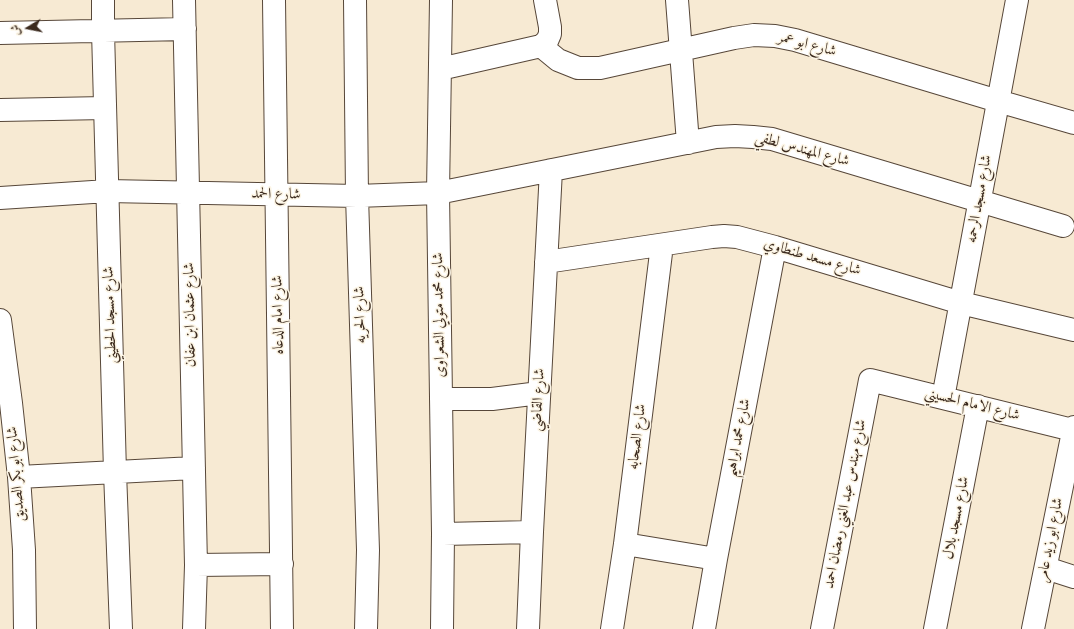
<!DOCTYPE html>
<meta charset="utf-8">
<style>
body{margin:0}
#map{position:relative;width:1074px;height:629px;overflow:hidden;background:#f7ead3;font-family:"IM FELL DW Pica",Amiri,serif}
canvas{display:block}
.north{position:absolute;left:8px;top:8px;width:40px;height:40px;-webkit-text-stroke:3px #fcf5e5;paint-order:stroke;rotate:260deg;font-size:11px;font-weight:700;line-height:16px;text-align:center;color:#3b2a1e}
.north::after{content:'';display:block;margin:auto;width:14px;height:18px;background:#3b2a1e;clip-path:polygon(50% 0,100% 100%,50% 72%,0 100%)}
</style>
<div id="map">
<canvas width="1074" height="629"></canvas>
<div class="north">ش</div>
</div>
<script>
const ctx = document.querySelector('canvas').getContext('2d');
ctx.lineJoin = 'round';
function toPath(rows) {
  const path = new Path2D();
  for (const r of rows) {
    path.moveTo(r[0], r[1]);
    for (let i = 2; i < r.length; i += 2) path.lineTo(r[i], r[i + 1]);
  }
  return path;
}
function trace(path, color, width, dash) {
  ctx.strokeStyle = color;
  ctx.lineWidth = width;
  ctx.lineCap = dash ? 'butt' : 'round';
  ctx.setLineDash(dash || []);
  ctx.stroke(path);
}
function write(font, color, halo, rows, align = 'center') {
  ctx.font = font + ' "IM FELL DW Pica",Amiri,serif';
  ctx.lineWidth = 3;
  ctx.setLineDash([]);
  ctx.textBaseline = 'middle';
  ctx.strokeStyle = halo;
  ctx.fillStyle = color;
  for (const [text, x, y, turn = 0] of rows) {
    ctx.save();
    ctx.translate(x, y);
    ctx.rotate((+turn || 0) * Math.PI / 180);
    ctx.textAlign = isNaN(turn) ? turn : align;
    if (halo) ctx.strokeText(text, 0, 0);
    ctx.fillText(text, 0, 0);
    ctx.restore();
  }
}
const minor = toPath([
 [103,0,103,31,115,472,121,629],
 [184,0,196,565,194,629],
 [274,0,282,629],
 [355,0,357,196,368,550,366,629],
 [441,0,438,193,443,534,442,629],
 [677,0,688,143],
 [0,33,185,29],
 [541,46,558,60,578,68,600,68,734,38,754,35,775,36,795,40,998,101,1074,123],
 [440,69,541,46,547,41,550,34,550,27,545,0],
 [0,110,105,108],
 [0,198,108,191,357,196,438,193,716,137,735,136,753,137,772,139,1063,226],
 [546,262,712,237,724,236,737,237,775,247,961,303,1074,330],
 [0,320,11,403,19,477,24,550,25,629],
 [943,398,1017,0],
 [441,399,492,399,539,393],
 [19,477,194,468],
 [443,534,532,532],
 [625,544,716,559],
 [196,565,282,564],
 [1046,568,1074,577],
 [528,629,532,532,551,170],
 [612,629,625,544,662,245],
 [704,629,716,559,775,247],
 [822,629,870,380,1073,430],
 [935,629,978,406],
 [1033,629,1074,427]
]);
trace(minor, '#574739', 24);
trace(minor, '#fff', 22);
write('15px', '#3b2a1e', '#fcf5e5', [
 ["شارع ابو عمر",807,45,15],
 ["شارع المهندس لطفي",802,150,15],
 ["شارع الحمد",276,195,1],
 ["شارع مسجد الرحمه",980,199,-80],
 ["شارع مسعد طنطاوي",812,258,16],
 ["شارع مسجد الحطيني",111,315,-92],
 ["شارع عثمان ابن عفان",191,315,-91],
 ["شارع امام الدعاه",279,315,-91],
 ["شارع الحريه",361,315,-92],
 ["شارع محمد متولي الشعراوى",440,315,-91],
 ["شارع القاضي",539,400,-87],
 ["شارع الامام الحسيني",972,405,14],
 ["شارع الصحابه",638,437,-83],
 ["شارع محمد ابراهيم",739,438,-79],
 ["شارع ابو بكر الصديق",17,474,-95],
 ["شارع مهندس عبد الغني رمضان احمد",846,504,-79],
 ["شارع مسجد بلال",957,518,-79],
 ["شارع ابو زيد عامر",1051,540,-79]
]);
</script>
